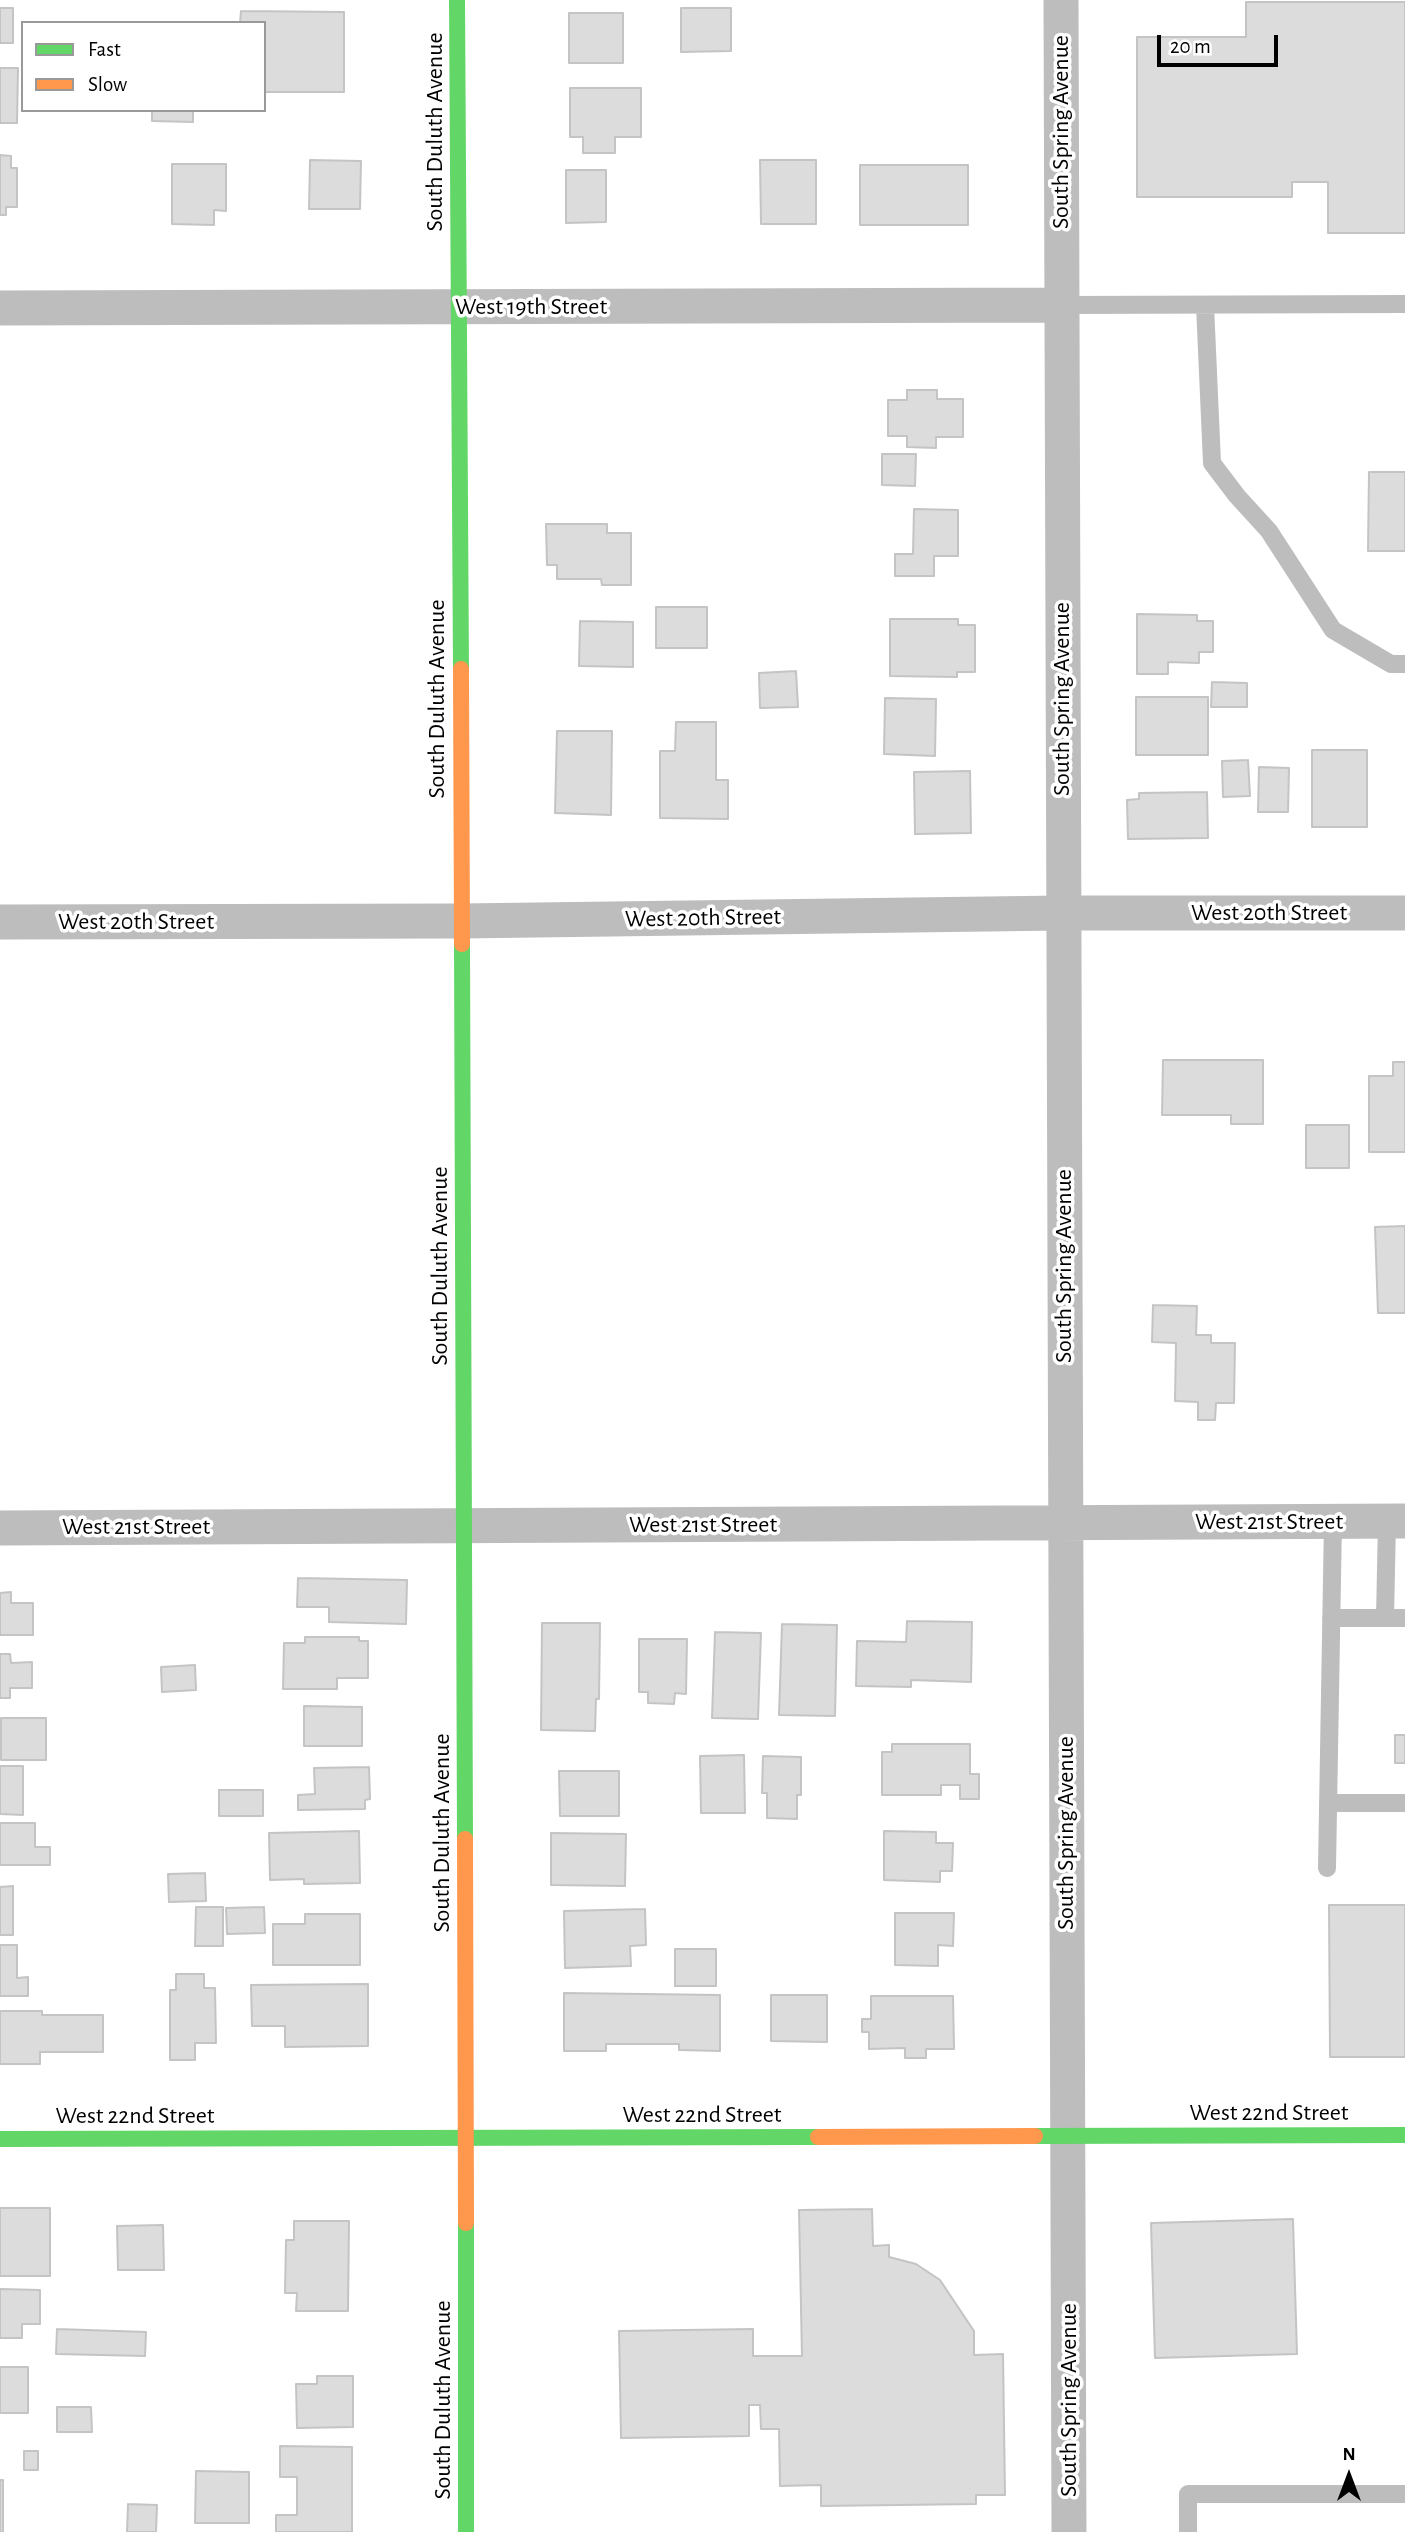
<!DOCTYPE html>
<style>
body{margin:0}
#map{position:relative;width:1405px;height:2532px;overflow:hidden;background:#fff;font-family:"Alegreya Sans",sans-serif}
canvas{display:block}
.legend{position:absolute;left:21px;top:21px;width:245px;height:91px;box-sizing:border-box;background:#fff;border:2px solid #999;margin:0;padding:9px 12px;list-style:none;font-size:21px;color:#000}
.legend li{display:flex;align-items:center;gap:14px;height:35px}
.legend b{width:35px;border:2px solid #999}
.north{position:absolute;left:1314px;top:2441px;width:70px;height:70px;-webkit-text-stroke:5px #fff;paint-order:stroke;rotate:0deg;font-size:19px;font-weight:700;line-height:28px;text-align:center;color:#000}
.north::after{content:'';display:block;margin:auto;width:24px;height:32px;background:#000;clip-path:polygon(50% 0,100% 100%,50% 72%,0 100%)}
.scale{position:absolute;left:1157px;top:35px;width:121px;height:32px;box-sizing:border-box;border:4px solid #000;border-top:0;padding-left:9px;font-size:21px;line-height:24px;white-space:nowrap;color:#000;-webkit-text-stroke:5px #fff;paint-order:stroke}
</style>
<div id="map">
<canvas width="1405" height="2532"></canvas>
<ul class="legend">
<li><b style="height:9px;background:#63d668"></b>Fast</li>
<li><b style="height:9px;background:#ff974d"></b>Slow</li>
</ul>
<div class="north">N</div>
<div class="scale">20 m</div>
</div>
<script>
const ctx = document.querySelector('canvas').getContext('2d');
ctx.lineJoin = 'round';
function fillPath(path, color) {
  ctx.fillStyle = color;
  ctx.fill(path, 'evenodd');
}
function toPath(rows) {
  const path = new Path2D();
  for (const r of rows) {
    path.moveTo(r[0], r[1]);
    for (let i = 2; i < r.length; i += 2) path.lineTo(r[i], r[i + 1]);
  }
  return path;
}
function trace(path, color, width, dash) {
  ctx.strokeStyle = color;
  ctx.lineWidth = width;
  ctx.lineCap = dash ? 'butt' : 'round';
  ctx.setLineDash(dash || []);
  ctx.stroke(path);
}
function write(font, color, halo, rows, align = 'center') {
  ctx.font = font + ' "Alegreya Sans",sans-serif';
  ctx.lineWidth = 7;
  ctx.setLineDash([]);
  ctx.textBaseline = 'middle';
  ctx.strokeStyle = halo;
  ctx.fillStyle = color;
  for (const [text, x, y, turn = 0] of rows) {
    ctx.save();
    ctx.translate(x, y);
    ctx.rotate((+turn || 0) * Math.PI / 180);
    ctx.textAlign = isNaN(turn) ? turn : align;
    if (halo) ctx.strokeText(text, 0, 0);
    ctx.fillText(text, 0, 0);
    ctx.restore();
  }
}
const building = toPath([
 [1246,2,1405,2,1405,233,1328,233,1328,182,1292,182,1292,197,1137,197,1137,37,1246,37,1246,2],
 [0,8,13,8,13,43,0,43,0,8],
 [681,8,731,8,731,51,681,52,681,8],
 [241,11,344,12,344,92,264,92,264,23,240,23,241,11],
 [569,13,623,13,623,63,569,63,569,13],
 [0,68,18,68,17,123,0,123,0,68],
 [570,88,641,88,641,137,615,137,615,153,583,153,583,137,570,137,570,88],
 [152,110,193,110,193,122,152,121,152,110],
 [0,155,11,156,11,168,17,168,17,207,6,207,6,215,0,215,0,155],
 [310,160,361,161,360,209,309,209,310,160],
 [760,160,816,160,816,224,761,224,760,160],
 [172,164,226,164,226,211,214,210,214,225,172,224,172,164],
 [860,165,968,165,968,225,860,225,860,165],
 [566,170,606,170,606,222,566,223,566,170],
 [907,390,937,390,937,399,963,399,963,437,936,437,936,448,907,447,907,436,888,436,888,400,907,400,907,390],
 [882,454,916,454,915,486,882,485,882,454],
 [1369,472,1405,472,1405,551,1368,551,1369,472],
 [914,509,958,510,958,556,934,556,934,576,895,576,895,554,913,554,914,509],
 [546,524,607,524,607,533,631,533,631,585,602,585,601,579,557,579,557,565,547,565,546,524],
 [656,607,707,607,707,648,656,648,656,607],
 [1137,614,1197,615,1197,621,1213,621,1213,652,1199,652,1199,663,1168,662,1168,674,1137,674,1137,614],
 [890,619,958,619,958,625,975,625,975,672,957,672,957,677,890,676,890,619],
 [580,621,633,622,633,667,579,666,580,621],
 [796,671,798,707,760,708,759,673,796,671],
 [1212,682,1247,683,1247,707,1211,707,1212,682],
 [1136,697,1208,697,1208,755,1136,755,1136,697],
 [885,698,936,699,935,756,884,754,885,698],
 [676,722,716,722,716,780,728,780,728,819,660,818,660,751,675,751,676,722],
 [557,731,612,731,611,815,555,813,557,731],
 [1312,750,1367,750,1367,827,1312,827,1312,750],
 [1248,760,1250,796,1223,797,1222,761,1248,760],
 [1259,767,1289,768,1288,812,1258,812,1259,767],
 [970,771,971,833,915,834,914,772,970,771],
 [1207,792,1208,838,1128,839,1127,800,1139,799,1139,793,1207,792],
 [1163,1060,1263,1060,1263,1124,1231,1124,1231,1115,1162,1115,1163,1060],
 [1393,1062,1405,1062,1405,1152,1369,1152,1369,1076,1393,1076,1393,1062],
 [1306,1125,1349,1125,1349,1168,1306,1168,1306,1125],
 [1405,1226,1405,1313,1378,1313,1375,1227,1405,1226],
 [1153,1305,1197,1306,1196,1335,1211,1335,1211,1343,1235,1343,1234,1403,1216,1403,1215,1420,1198,1420,1198,1402,1175,1401,1176,1343,1152,1342,1153,1305],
 [298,1578,407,1580,406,1624,329,1622,329,1607,297,1607,298,1578],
 [11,1592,11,1603,33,1603,33,1635,0,1635,0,1593,11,1592],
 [907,1621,972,1622,971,1682,911,1680,911,1687,856,1686,857,1641,906,1642,907,1621],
 [542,1623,600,1623,599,1699,596,1699,595,1731,541,1730,542,1623],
 [782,1624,837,1625,835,1716,779,1715,782,1624],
 [715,1632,761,1633,758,1719,712,1718,715,1632],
 [305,1637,359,1637,359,1641,368,1641,368,1678,337,1678,337,1689,283,1689,284,1643,305,1643,305,1637],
 [639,1639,687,1639,686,1694,675,1693,674,1704,648,1703,648,1692,639,1692,639,1639],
 [0,1654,10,1654,11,1663,32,1662,32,1688,10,1688,10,1698,0,1698,0,1654],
 [195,1665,196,1690,162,1692,161,1667,195,1665],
 [304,1706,362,1707,362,1746,304,1746,304,1706],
 [1,1718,46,1718,46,1760,1,1760,1,1718],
 [1395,1735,1405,1735,1405,1763,1395,1763,1395,1735],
 [892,1744,970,1744,970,1774,979,1774,979,1799,960,1799,960,1785,941,1785,941,1795,882,1795,882,1752,892,1752,892,1744],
 [744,1755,745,1813,701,1813,700,1756,744,1755],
 [763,1756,801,1757,801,1795,797,1795,797,1819,767,1818,767,1793,762,1793,763,1756],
 [0,1766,23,1766,23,1815,0,1814,0,1766],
 [369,1767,370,1799,365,1800,365,1809,298,1810,298,1795,315,1794,314,1768,369,1767],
 [559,1771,619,1771,619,1816,560,1816,559,1771],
 [219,1790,263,1790,263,1816,219,1816,219,1790],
 [0,1823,35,1823,35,1847,50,1847,50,1865,0,1865,0,1823],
 [359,1831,360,1883,304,1884,304,1879,270,1880,269,1833,359,1831],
 [884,1831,936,1832,936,1843,953,1843,952,1871,940,1871,940,1882,884,1880,884,1831],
 [551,1833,626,1834,625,1886,551,1885,551,1833],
 [205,1873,206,1901,169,1902,168,1874,205,1873],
 [13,1886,13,1935,0,1935,0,1887,13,1886],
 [1329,1905,1405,1905,1405,2057,1330,2057,1329,1905],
 [196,1907,223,1907,223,1946,195,1946,196,1907],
 [264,1907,265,1933,227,1934,226,1908,264,1907],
 [645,1909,646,1945,630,1946,631,1966,565,1968,564,1911,645,1909],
 [895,1913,954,1913,953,1946,938,1945,938,1966,895,1965,895,1913],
 [305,1914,360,1914,360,1965,273,1965,273,1924,305,1924,305,1914],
 [0,1945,17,1945,17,1978,28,1977,28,1996,0,1996,0,1945],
 [675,1949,716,1949,716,1986,675,1986,675,1949],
 [176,1974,204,1974,204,1988,215,1988,216,2043,195,2043,195,2060,170,2060,170,1990,176,1990,176,1974],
 [368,1984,368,2046,285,2047,285,2026,252,2026,251,1985,368,1984],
 [564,1993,720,1995,720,2051,679,2050,679,2044,606,2044,606,2051,564,2051,564,1993],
 [771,1995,827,1995,827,2042,771,2041,771,1995],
 [871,1996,953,1996,954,2049,926,2049,926,2058,905,2058,905,2048,869,2049,869,2032,862,2032,862,2019,871,2019,871,1996],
 [0,2011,42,2011,42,2015,103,2015,103,2052,40,2052,40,2064,0,2064,0,2011],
 [0,2208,50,2208,50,2276,0,2276,0,2208],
 [872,2209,873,2246,889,2245,889,2257,916,2264,940,2280,974,2331,974,2355,1003,2354,1005,2495,976,2495,976,2504,821,2506,821,2485,780,2486,779,2429,761,2429,760,2405,749,2405,749,2436,621,2438,619,2331,753,2329,753,2356,802,2356,799,2210,872,2209],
 [1293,2219,1297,2354,1155,2358,1151,2223,1293,2219],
 [294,2221,349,2221,348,2311,296,2311,297,2293,285,2293,286,2240,294,2240,294,2221],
 [163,2225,164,2270,118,2270,117,2226,163,2225],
 [0,2289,40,2290,40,2324,22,2324,22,2338,0,2338,0,2289],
 [57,2329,146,2332,145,2356,56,2354,57,2329],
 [0,2367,28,2367,28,2413,0,2413,0,2367],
 [317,2376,353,2376,353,2427,297,2428,296,2384,317,2384,317,2376],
 [57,2407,91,2407,92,2432,57,2432,57,2407],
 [280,2446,352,2447,352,2532,276,2532,276,2515,297,2515,297,2477,280,2477,280,2446],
 [24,2451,38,2451,38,2470,24,2470,24,2451],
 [196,2471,249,2472,249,2523,195,2523,196,2471],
 [0,2480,3,2480,3,2532,0,2532,0,2480],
 [128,2504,157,2505,156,2532,127,2532,128,2504]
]);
fillPath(building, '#dcdcdc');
trace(building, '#c4c4c4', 2);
trace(toPath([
 [1061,305,1405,304],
 [1205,305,1212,463,1237,496,1269,531,1333,630,1391,664,1405,664],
 [1331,1618,1405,1618],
 [1385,1618,1387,1521],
 [1328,1803,1405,1803],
 [1327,1868,1333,1521],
 [1188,2532,1188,2494,1405,2494]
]), '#bdbdbd', 18);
trace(toPath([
 [1061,0,1069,2532],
 [0,308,1061,305],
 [0,922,461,921,1062,913,1405,913],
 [0,1528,1405,1521]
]), '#bdbdbd', 35);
trace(toPath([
 [457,0,461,669],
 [462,944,465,1839],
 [1035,2136,1405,2135],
 [0,2139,818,2137],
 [466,2223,466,2532]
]), '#63d668', 16);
trace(toPath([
 [461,669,462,944],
 [465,1839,466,2223],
 [818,2137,1035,2136]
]), '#ff974d', 16);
write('24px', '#000', '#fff', [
 ["South Duluth Avenue",435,132,-90],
 ["South Spring Avenue",1061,132,-90],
 ["West 19th Street",531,307],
 ["South Duluth Avenue",437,699,-90],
 ["South Spring Avenue",1062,699,-90],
 ["West 20th Street",1269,913],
 ["West 20th Street",703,918,-1],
 ["West 20th Street",136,922],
 ["South Duluth Avenue",440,1266,-90],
 ["South Spring Avenue",1064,1266,-90],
 ["West 21st Street",1269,1522],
 ["West 21st Street",703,1525],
 ["West 21st Street",136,1527],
 ["South Duluth Avenue",442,1833,-90],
 ["South Spring Avenue",1066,1833,-90],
 ["West 22nd Street",1269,2113],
 ["West 22nd Street",702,2115],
 ["West 22nd Street",135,2116],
 ["South Duluth Avenue",443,2400,-90],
 ["South Spring Avenue",1069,2400,-90]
]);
</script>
